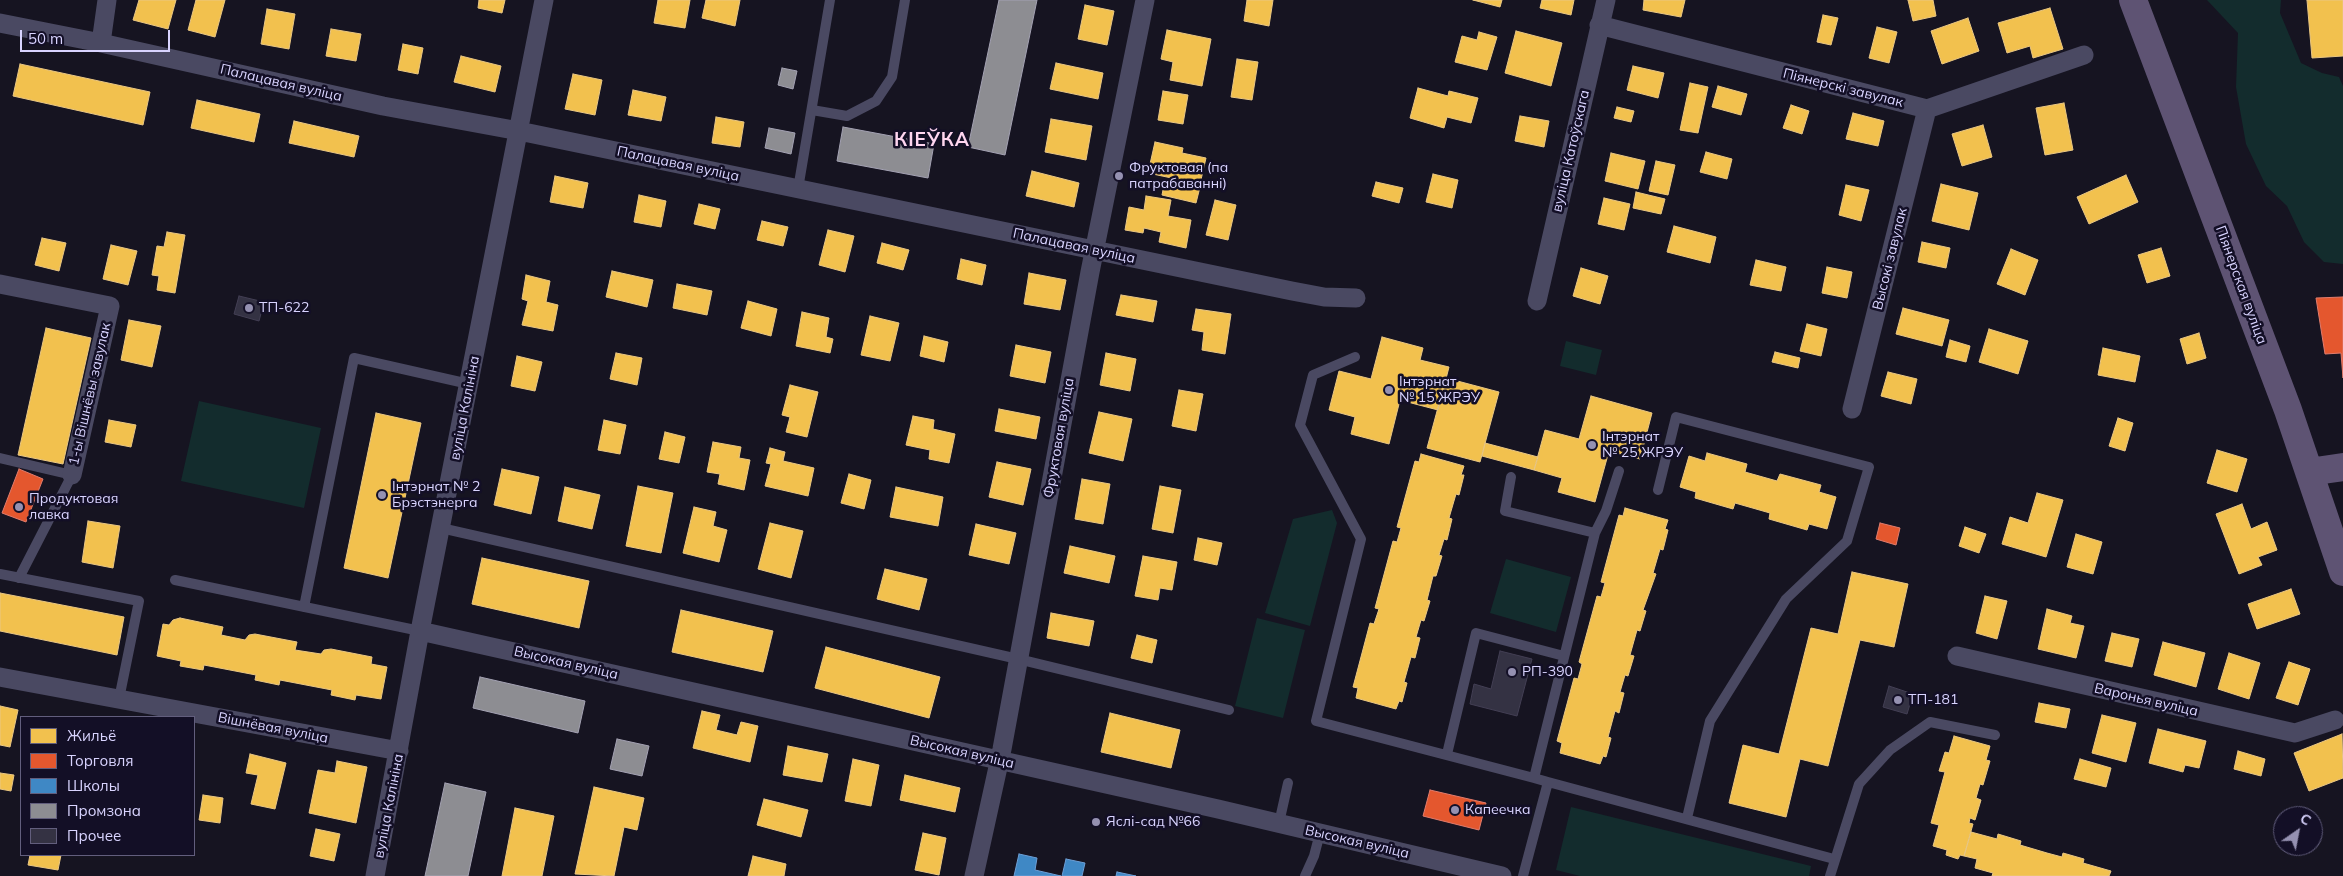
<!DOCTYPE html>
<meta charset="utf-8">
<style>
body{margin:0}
#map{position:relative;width:2343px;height:876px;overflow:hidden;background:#161421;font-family:Mulish,sans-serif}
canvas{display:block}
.legend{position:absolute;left:20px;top:716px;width:175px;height:140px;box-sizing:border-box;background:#130f26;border:1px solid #625e7d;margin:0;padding:6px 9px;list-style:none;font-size:15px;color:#d9d4ff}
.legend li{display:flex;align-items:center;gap:10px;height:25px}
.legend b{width:25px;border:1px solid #625e7d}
.north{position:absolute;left:2273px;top:806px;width:50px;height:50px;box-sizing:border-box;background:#130f26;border:1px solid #625e7d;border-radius:50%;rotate:33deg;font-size:14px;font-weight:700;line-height:20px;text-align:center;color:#d9d4ff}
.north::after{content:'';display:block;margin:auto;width:18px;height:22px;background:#9591b1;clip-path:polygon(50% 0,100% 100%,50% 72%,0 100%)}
.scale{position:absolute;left:20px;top:30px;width:150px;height:22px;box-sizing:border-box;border:2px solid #d9d4ff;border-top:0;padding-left:6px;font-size:15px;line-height:18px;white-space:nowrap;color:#d9d4ff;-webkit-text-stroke:4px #130f26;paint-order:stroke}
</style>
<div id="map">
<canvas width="2343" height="876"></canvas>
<ul class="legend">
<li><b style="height:14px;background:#f2c14e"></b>Жильё</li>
<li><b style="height:14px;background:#e4572e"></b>Торговля</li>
<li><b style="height:14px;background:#3f88c5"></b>Школы</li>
<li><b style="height:14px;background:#8d8d92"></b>Промзона</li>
<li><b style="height:14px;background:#343243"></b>Прочее</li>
</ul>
<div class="north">С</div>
<div class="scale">50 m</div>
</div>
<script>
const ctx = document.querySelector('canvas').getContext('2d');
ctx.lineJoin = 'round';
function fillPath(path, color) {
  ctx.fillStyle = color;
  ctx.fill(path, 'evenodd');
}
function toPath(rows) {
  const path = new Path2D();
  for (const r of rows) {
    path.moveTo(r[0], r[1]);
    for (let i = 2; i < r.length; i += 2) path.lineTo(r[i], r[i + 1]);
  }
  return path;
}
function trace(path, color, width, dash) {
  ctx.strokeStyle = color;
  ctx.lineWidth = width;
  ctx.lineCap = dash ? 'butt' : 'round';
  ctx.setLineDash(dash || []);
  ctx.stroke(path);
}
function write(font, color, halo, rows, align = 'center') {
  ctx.font = font + ' Mulish,sans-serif';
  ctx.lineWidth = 5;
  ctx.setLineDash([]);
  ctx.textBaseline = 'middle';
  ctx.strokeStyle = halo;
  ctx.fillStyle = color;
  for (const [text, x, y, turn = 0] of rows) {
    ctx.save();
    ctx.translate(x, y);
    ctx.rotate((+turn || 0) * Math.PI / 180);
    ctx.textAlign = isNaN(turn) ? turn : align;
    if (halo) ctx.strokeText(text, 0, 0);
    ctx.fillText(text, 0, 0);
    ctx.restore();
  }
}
fillPath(toPath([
 [2207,0,2281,0,2280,13,2301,63,2322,73,2339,77,2343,86,2343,264,2324,262,2304,242,2287,206,2266,186,2246,144,2236,87,2238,33],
 [1566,341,1602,350,1596,375,1560,366],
 [199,401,321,428,304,508,181,481],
 [1332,510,1337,523,1310,626,1265,613,1293,519],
 [1506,559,1571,577,1556,632,1490,613],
 [1257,618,1305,630,1283,718,1235,706],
 [1571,807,1811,866,1809,876,1580,876,1556,870]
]), '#132c2d');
const homes = toPath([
 [139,0,176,0,168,29,133,20,139,0],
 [196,0,225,0,215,37,188,30,196,0],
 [479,0,505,0,502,13,478,8,479,0],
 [658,0,690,0,685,28,654,23,658,0],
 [706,0,740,0,735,26,702,18,706,0],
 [1247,0,1273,0,1269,26,1244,21,1247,0],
 [1473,0,1502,0,1500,7,1473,0],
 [1542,0,1574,0,1571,15,1540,8,1542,0],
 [1644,0,1685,0,1681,17,1643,10,1644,0],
 [1908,0,1933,0,1936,16,1913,21,1908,0],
 [2307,0,2343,0,2343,56,2312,58,2307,0],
 [1085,5,1114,11,1107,45,1078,39,1085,5],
 [2050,8,2063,49,2033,58,2030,46,2007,53,1998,23,2050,8],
 [267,9,295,14,289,49,261,44,267,9],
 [1823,15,1838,18,1831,45,1817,42,1823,15],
 [1968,18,1979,51,1942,64,1931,31,1968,18],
 [1877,27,1897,32,1889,63,1869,58,1877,27],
 [331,29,361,34,356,61,326,56,331,29],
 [1167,30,1211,39,1202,86,1170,80,1173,62,1161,59,1167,30],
 [1516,31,1562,43,1551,86,1505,73,1516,31],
 [1479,32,1497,37,1487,70,1455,62,1462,36,1477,40,1479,32],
 [403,44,423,48,418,74,398,70,403,44],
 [461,56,501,66,495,92,454,82,461,56],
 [1237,59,1258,62,1252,100,1231,97,1237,59],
 [1056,63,1103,73,1098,99,1050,89,1056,63],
 [20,64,150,92,143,125,13,96,20,64],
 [1633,66,1664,73,1658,98,1627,90,1633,66],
 [573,74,602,80,595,115,565,109,573,74],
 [1690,83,1708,87,1698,133,1680,130,1690,83],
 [1718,86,1747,94,1741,115,1712,107,1718,86],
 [1418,88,1448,96,1449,91,1478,98,1471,123,1447,117,1444,128,1410,118,1418,88],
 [633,90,666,97,661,121,628,115,633,90],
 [1163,91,1188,95,1183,124,1158,120,1163,91],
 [197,100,260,114,254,142,191,128,197,100],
 [2064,103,2073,150,2045,155,2036,108,2064,103],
 [1791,105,1809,111,1802,134,1783,128,1791,105],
 [1617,107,1634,111,1631,122,1614,118,1617,107],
 [1853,113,1884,121,1878,146,1846,139,1853,113],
 [1520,116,1549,121,1544,147,1515,141,1520,116],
 [716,117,744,122,740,147,712,143,716,117],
 [1051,119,1092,126,1086,160,1045,152,1051,119],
 [294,121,359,136,354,157,289,143,294,121],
 [1983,125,1992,157,1962,166,1952,134,1983,125],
 [1155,142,1183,148,1182,153,1206,158,1200,184,1148,173,1155,142],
 [1706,152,1732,159,1727,179,1700,172,1706,152],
 [1611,153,1645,161,1638,189,1605,181,1611,153],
 [1656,161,1675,165,1668,195,1649,191,1656,161],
 [1032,171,1079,183,1074,207,1026,196,1032,171],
 [1433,174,1458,180,1452,208,1426,202,1433,174],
 [2126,175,2138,202,2089,224,2077,197,2126,175],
 [555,176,588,183,583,208,550,202,555,176],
 [1165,180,1200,187,1196,203,1162,195,1165,180],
 [1376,182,1403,188,1399,203,1372,196,1376,182],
 [1941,184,1978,193,1969,230,1932,221,1941,184],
 [1846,185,1869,190,1861,221,1839,215,1846,185],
 [1636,192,1665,199,1661,214,1633,208,1636,192],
 [639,195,666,201,661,227,634,222,639,195],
 [1146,196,1171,200,1168,216,1191,220,1186,248,1159,242,1161,232,1144,228,1143,233,1125,230,1129,207,1144,210,1146,196],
 [1604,198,1630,204,1624,230,1598,224,1604,198],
 [1215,200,1236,205,1228,240,1206,235,1215,200],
 [699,204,720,209,715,229,694,224,699,204],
 [762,221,788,227,783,246,757,240,762,221],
 [1674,226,1716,237,1710,263,1667,252,1674,226],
 [828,230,854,236,845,272,819,265,828,230],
 [167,232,185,235,175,293,157,290,159,276,152,275,157,246,164,247,167,232],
 [42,238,66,243,59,271,35,265,42,238],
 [1922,242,1950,248,1946,268,1918,262,1922,242],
 [882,243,909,250,903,270,877,263,882,243],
 [111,245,137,251,128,285,103,279,111,245],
 [2161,248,2170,276,2147,283,2138,255,2161,248],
 [2011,249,2038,260,2025,295,1997,284,2011,249],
 [961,259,986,265,982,285,957,279,961,259],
 [1756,260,1786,267,1781,291,1750,285,1756,260],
 [1827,267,1852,272,1847,298,1822,293,1827,267],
 [1581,268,1608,276,1600,304,1573,296,1581,268],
 [612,271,653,280,647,307,606,297,612,271],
 [1029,273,1066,280,1060,310,1024,304,1029,273],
 [526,275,550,281,546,302,558,305,553,331,522,325,528,301,522,299,526,275],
 [677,284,712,291,707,315,673,308,677,284],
 [1121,295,1157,301,1153,322,1116,315,1121,295],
 [748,301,777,309,771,336,741,328,748,301],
 [1903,308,1949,320,1942,346,1896,334,1903,308],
 [1196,309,1231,314,1225,354,1202,350,1204,332,1192,330,1196,309],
 [802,312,829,318,826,337,833,339,830,353,796,346,802,312],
 [870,316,899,323,890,361,861,355,870,316],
 [129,320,161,326,152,367,121,360,129,320],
 [1807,324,1827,329,1821,356,1800,351,1807,324],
 [46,328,91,338,63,464,18,455,46,328],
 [1989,329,2028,341,2018,374,1979,362,1989,329],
 [2199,333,2206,358,2187,364,2180,339,2199,333],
 [924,336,948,342,944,362,920,356,924,336],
 [1382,337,1423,348,1420,360,1449,367,1438,410,1400,400,1389,444,1351,434,1355,417,1329,410,1339,371,1371,379,1382,337],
 [1950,340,1970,346,1966,362,1946,357,1950,340],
 [1016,345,1051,352,1045,383,1010,376,1016,345],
 [2103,348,2140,356,2135,382,2098,375,2103,348],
 [1775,352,1800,358,1798,368,1772,362,1775,352],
 [616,353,642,358,637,385,610,379,616,353],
 [1106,353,1136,359,1130,391,1100,385,1106,353],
 [517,356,542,362,535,391,511,386,517,356],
 [1888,372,1917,379,1911,404,1881,396,1888,372],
 [1446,378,1499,392,1480,462,1427,448,1446,378],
 [790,385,818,392,807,437,786,432,790,417,782,415,790,385],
 [1179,390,1203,394,1196,431,1172,426,1179,390],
 [1591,396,1652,413,1640,459,1609,451,1595,502,1558,492,1562,478,1534,470,1545,430,1579,439,1591,396],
 [999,409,1040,417,1036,439,995,431,999,409],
 [1099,412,1132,419,1123,461,1089,453,1099,412],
 [376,413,421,423,388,578,344,568,376,413],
 [913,416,934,420,933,429,955,434,949,463,929,459,930,450,906,445,913,416],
 [2118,418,2133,423,2125,451,2109,446,2118,418],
 [109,420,136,425,131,447,105,442,109,420],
 [604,420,626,425,620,454,598,450,604,420],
 [665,432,685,437,679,463,659,459,665,432],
 [713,442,741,447,739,458,750,460,744,490,718,484,720,474,707,472,713,442],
 [1485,443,1538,457,1534,470,1482,456,1485,443],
 [770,448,785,452,783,461,814,468,808,496,765,486,771,464,766,463,770,448],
 [2217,450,2247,459,2237,492,2207,483,2217,450],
 [1707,453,1747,464,1745,472,1777,481,1780,474,1821,485,1819,492,1836,497,1827,529,1809,524,1807,530,1769,519,1770,513,1735,503,1733,509,1695,498,1696,492,1680,487,1689,456,1705,461,1707,453],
 [1421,454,1464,466,1461,475,1464,475,1459,495,1456,494,1449,518,1452,519,1447,540,1444,539,1439,555,1442,556,1436,576,1433,576,1427,600,1430,601,1424,621,1421,620,1416,637,1420,638,1415,658,1411,657,1404,682,1407,683,1402,702,1399,701,1396,709,1356,698,1358,688,1353,687,1370,623,1374,624,1379,609,1375,608,1393,541,1397,542,1401,528,1397,527,1415,461,1419,462,1421,454],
 [997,462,1031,469,1023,505,989,497,997,462],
 [502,469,539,477,531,514,494,505,502,469],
 [849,474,871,480,864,509,841,503,849,474],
 [1082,479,1110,484,1103,524,1075,519,1082,479],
 [638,486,673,493,661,553,626,546,638,486],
 [1160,486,1181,490,1173,533,1152,529,1160,486],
 [565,487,600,495,592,529,558,521,565,487],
 [896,487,943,497,938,526,890,517,896,487],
 [2037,493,2063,500,2046,557,2002,544,2010,517,2028,523,2037,493],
 [2242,504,2251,529,2267,522,2277,550,2258,557,2262,565,2239,574,2216,514,2242,504],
 [694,507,716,512,713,526,727,530,719,562,683,553,694,507],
 [1625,508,1668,520,1665,529,1668,530,1663,550,1660,549,1653,573,1656,574,1643,610,1646,611,1640,631,1637,630,1630,655,1634,656,1628,676,1625,675,1620,692,1624,693,1619,713,1615,711,1608,737,1611,738,1606,757,1603,756,1600,764,1560,753,1562,743,1557,741,1574,678,1578,679,1582,664,1579,662,1597,596,1601,597,1605,583,1601,582,1619,515,1623,516,1625,508],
 [88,521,120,526,113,568,82,562,88,521],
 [770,523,803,531,791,578,758,569,770,523],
 [976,524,1016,533,1009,564,969,555,976,524],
 [1965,527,1986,534,1979,553,1959,546,1965,527],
 [2076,534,2102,542,2093,574,2067,567,2076,534],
 [1198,538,1222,543,1217,565,1194,560,1198,538],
 [1070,546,1115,556,1109,583,1064,573,1070,546],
 [1143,556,1177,562,1172,590,1160,588,1158,600,1135,596,1143,556],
 [482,558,589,581,579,628,472,604,482,558],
 [885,569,927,579,919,610,877,599,885,569],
 [1852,572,1908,584,1894,647,1860,640,1828,766,1800,759,1786,817,1729,803,1743,745,1779,754,1811,628,1838,634,1852,572],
 [2291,589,2300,614,2257,629,2248,604,2291,589],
 [0,593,124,617,117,655,0,631,0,593],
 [1985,596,2007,601,1997,639,1976,633,1985,596],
 [2047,609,2072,616,2070,623,2084,626,2076,658,2038,649,2047,609],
 [681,610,773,631,763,672,672,652,681,610],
 [1051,613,1094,621,1089,646,1047,638,1051,613],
 [180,618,223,627,221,635,245,640,249,635,255,634,297,642,295,650,321,654,324,650,331,649,372,657,371,664,387,667,381,699,356,695,355,700,331,695,332,690,280,680,279,685,255,680,256,675,204,665,203,670,180,666,181,661,157,656,163,624,169,625,173,620,180,618],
 [2112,633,2139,639,2132,667,2105,661,2112,633],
 [1137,635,1157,640,1152,663,1131,658,1137,635],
 [2163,642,2205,653,2196,687,2154,675,2163,642],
 [826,647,940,677,929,718,815,688,826,647],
 [2229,653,2260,663,2249,699,2218,689,2229,653],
 [2289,662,2310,669,2298,705,2276,698,2289,662],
 [2039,703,2070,709,2066,728,2035,722,2039,703],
 [0,706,18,710,10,747,0,745,0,706],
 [702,711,720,715,716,730,737,735,741,722,758,726,750,762,693,748,702,711],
 [1110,713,1180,730,1171,768,1101,752,1110,713],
 [2102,715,2136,723,2126,762,2092,753,2102,715],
 [2158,729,2206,741,2199,768,2185,765,2183,772,2149,763,2158,729],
 [2342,734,2343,778,2309,791,2294,753,2342,734],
 [1954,736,1990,746,1986,760,1990,761,1983,785,1980,784,1976,798,1981,800,1975,820,1970,818,1969,823,1973,824,1964,856,1960,855,1958,859,1946,855,1947,850,1933,846,1939,825,1931,823,1945,772,1939,771,1945,752,1949,753,1954,736],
 [788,746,828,754,822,782,783,775,788,746],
 [2238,751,2265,759,2261,776,2234,769,2238,751],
 [250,754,286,763,275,809,251,804,258,775,246,773,250,754],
 [853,759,879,765,871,806,845,801,853,759],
 [2080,759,2111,768,2106,787,2074,779,2080,759],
 [337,761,367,767,356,823,309,813,318,770,335,773,337,761],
 [0,773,14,775,11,791,0,789,0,773],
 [905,775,960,788,955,812,900,800,905,775],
 [594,787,644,798,637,830,624,827,614,876,575,874,594,787],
 [203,795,223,798,220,823,199,820,203,795],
 [764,799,808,810,801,837,757,825,764,799],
 [515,808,554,816,542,876,502,876,515,808],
 [316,829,340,834,334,861,310,856,316,829],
 [1971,832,1997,839,1998,834,2021,841,2020,845,2047,853,2062,857,2063,853,2084,859,2083,863,2111,871,2109,876,1992,876,1993,873,1975,868,1977,859,1964,856,1971,832],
 [923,833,946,838,939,875,915,870,923,833],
 [30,855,61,855,58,870,28,865,30,855],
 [753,856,786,864,784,876,748,876,753,856]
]);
fillPath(homes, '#f2c14e');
trace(homes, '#eac783', 1);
const shops = toPath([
 [2343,297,2343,378,2341,353,2325,354,2316,298,2343,297],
 [19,469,43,479,26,522,2,513,19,469],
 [1880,523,1900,528,1896,545,1876,539,1880,523],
 [1430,790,1486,803,1479,830,1423,816,1430,790]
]);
fillPath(shops, '#e4572e');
trace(shops, '#e17c6d', 1);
const schools = toPath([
 [1019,854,1037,858,1035,870,1061,876,1014,876,1019,854],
 [1066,859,1085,863,1082,876,1062,876,1066,859],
 [1117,872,1136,876,1116,876,1117,872]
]);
fillPath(schools, '#3f88c5');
trace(schools, '#6d9fd6', 1);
const industry = toPath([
 [999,0,1037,0,1005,155,968,147,999,0],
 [782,68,797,71,793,89,778,85,782,68],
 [843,127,934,144,928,178,837,161,843,127],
 [769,128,795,133,791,154,765,148,769,128],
 [480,677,585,701,578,733,473,708,480,677],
 [617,739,649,746,642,776,610,769,617,739],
 [445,783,486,792,468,876,425,876,445,783]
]);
fillPath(industry, '#8d8d92');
trace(industry, '#a4a2b3', 1);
const building = toPath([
 [239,296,264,302,259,321,234,314,239,296],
 [1500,651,1532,659,1517,716,1470,704,1474,684,1491,689,1500,651],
 [1889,686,1913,694,1907,714,1883,707,1889,686]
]);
fillPath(building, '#343243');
trace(building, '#433f54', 1);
trace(toPath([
 [812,110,847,116,876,101,892,77,905,0],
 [798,189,830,0],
 [1355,357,1313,375,1300,425,1361,539,1316,721,1534,778],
 [0,458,72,475,19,578],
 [1511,477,1505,511,1595,533,1534,778,1548,782,1523,876],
 [1658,490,1676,417,1869,467,1847,541,1786,599,1710,721,1687,818],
 [441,528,1018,659,1229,710],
 [1595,533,1606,511,1619,471],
 [0,574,139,601,119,699],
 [175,580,420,631],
 [304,607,354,358,469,384],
 [1447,754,1476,633,1564,656],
 [1548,782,1834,859],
 [1279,823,1288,783],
 [1305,876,1314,856,1320,833],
 [1830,876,1859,784,1890,750,1930,722,1995,735]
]), '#4a4962', 10);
trace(toPath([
 [0,23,101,43,383,106,519,131,1292,291,1324,297,1356,298],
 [1599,25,1927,109,2084,55],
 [101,43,107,0],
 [0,284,110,306,72,475],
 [1537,301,1606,0],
 [1852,409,1927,109],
 [420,631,1218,809,1502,876],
 [1957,656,2295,733,2335,720],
 [0,677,399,751],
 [375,876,420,631,544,0],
 [974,876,1002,749,1090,272,1145,0]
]), '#4a4962', 19);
trace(toPath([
 [2133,0,2288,410,2343,572],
 [2309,472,2343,467]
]), '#5e5373', 28);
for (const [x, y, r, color] of [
 [1119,176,5,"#9591b1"],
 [249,308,5,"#9591b1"],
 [1389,390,5,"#9591b1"],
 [1592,445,5,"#9591b1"],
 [382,495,5,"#9591b1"],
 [19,507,5,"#9591b1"],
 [1512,672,5,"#9591b1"],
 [1898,700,5,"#9591b1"],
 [1455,810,5,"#9591b1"],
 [1096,822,5,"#9591b1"]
]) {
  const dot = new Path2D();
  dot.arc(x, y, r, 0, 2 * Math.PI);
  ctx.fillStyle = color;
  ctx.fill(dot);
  trace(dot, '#130f26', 2);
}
write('14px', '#d9d4ff', '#130f26', [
 ["Палацавая вуліца",281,83,13],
 ["Піянерскі завулак",1843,88,14],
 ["вуліца Катоўскага",1571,151,-77],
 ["Палацавая вуліца",678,164,12],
 ["Палацавая вуліца",1074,246,12],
 ["Высокі завулак",1890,259,-76],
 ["Піянерская вуліца",2241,285,70],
 ["1-ы Вішнёвы завулак",90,394,-77],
 ["вуліца Калініна",465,408,-79],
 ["Фруктовая вуліца",1059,438,-80],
 ["Высокая вуліца",566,663,13],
 ["Варонья вуліца",2146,700,13],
 ["Вішнёвая вуліца",273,728,11],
 ["Высокая вуліца",962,752,13],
 ["вуліца Калініна",389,806,-79],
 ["Высокая вуліца",1357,842,13]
]);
write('14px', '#d9d4ff', '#130f26', [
 ["Фруктовая (па",1129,168],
 ["патрабаванні)",1129,184],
 ["ТП-622",259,308],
 ["Інтэрнат",1399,382],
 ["№ 15 ЖРЭУ",1399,398],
 ["Інтэрнат",1602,437],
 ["№ 25 ЖРЭУ",1602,453],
 ["Інтэрнат № 2",392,487],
 ["Брэстэнерга",392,503],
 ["Продуктовая",29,499],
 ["лавка",29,515],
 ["РП-390",1522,672],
 ["ТП-181",1908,700],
 ["Капеечка",1465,810],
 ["Яслі-сад №66",1106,822]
], 'left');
ctx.letterSpacing = '1px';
write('bold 19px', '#ffd6f0', '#130f26', [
 ["КІЕЎКА",932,140]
]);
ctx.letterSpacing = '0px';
</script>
